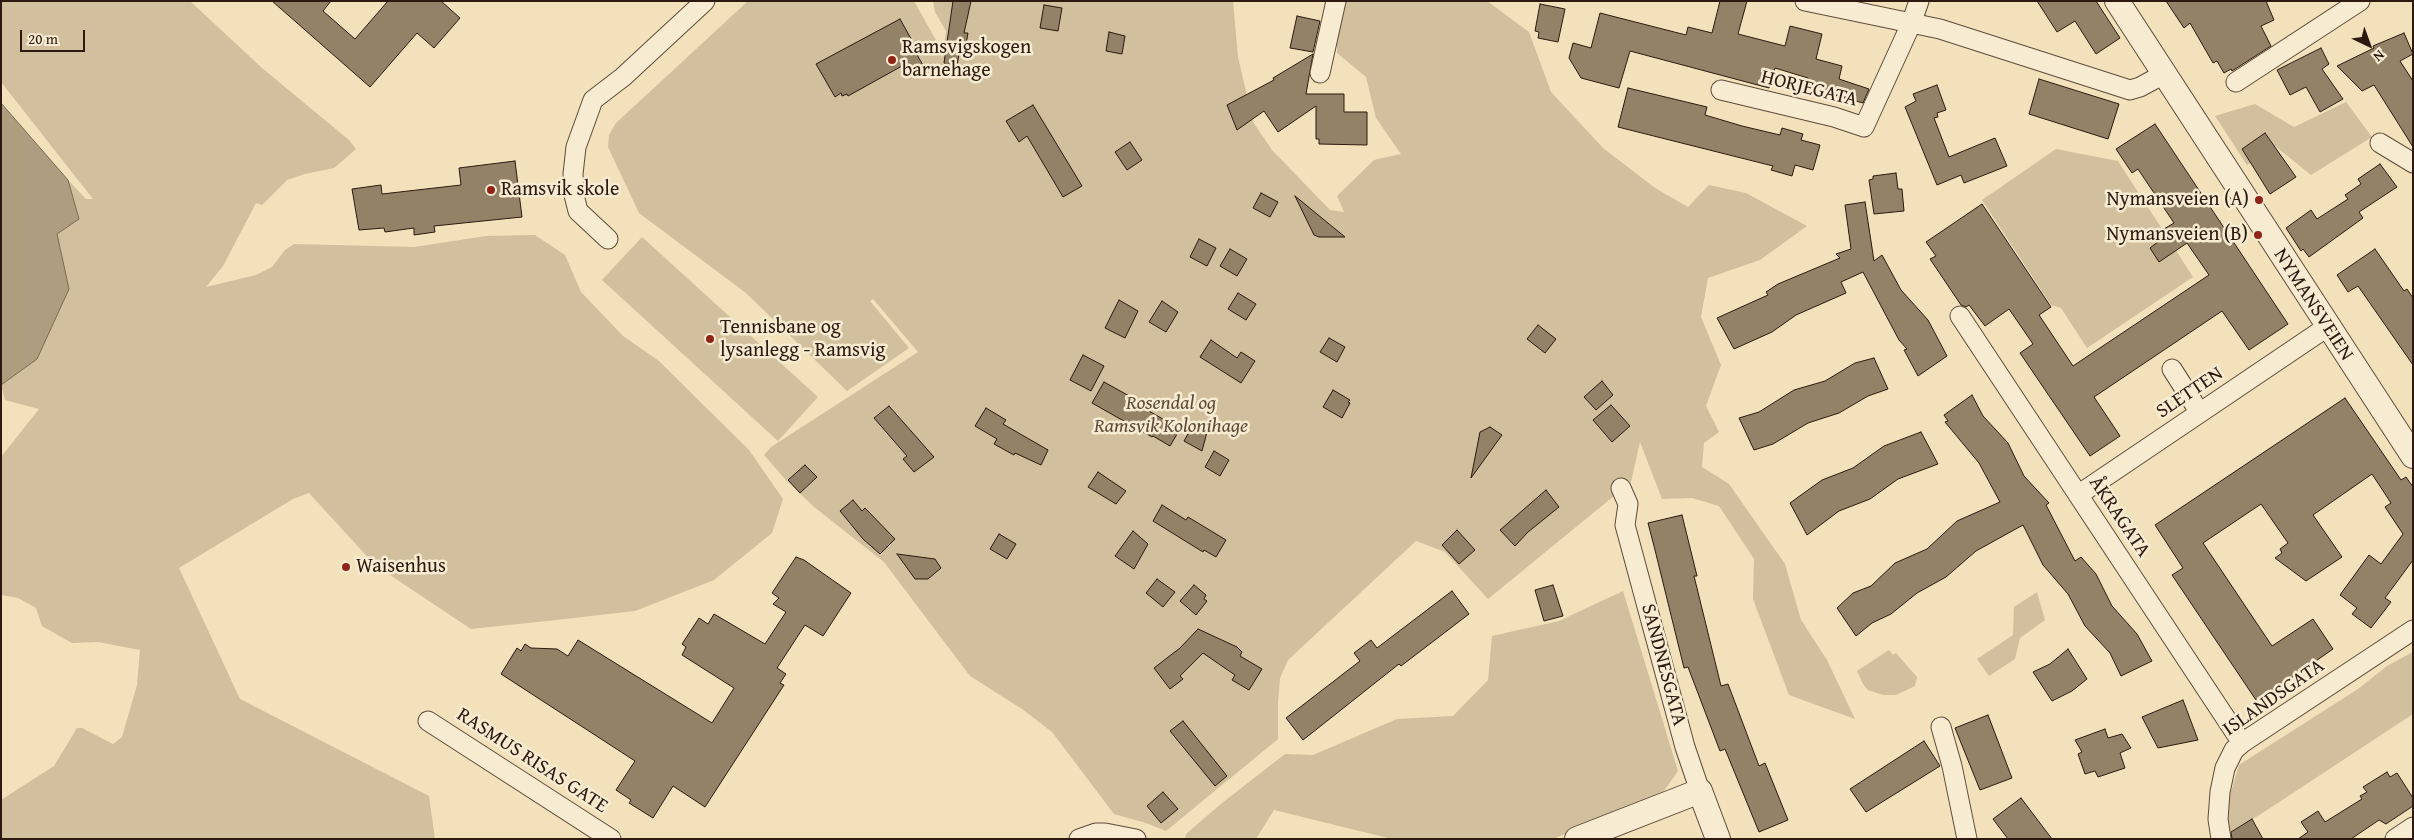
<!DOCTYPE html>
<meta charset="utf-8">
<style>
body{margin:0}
#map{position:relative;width:2414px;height:840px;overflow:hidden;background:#f2e1ba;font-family:"Gentium Book Plus",serif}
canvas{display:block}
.frame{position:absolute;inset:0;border:2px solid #2d190f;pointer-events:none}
.north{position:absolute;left:2344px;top:20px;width:50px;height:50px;-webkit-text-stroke:4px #f7ecd2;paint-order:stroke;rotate:138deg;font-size:14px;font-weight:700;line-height:20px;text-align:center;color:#2d190f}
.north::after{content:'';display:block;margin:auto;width:18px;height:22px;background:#2d190f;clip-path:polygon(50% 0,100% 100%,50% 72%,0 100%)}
.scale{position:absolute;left:20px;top:30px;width:65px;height:22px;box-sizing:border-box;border:2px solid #2d190f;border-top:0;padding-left:6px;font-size:15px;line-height:18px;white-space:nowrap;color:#2d190f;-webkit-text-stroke:4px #f7ecd2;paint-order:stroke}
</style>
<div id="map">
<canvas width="2414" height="840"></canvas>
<div class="frame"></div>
<div class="north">N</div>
<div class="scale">20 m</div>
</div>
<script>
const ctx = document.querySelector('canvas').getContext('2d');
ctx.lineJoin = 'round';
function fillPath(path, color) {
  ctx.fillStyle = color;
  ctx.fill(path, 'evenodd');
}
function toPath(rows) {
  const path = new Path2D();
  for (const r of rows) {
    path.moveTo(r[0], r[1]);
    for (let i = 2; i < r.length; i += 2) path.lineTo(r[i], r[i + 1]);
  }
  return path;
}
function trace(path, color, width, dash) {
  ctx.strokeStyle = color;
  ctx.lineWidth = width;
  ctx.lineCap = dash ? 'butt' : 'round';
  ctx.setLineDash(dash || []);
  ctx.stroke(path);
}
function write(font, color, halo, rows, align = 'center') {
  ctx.font = font + ' "Gentium Book Plus",serif';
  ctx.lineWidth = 5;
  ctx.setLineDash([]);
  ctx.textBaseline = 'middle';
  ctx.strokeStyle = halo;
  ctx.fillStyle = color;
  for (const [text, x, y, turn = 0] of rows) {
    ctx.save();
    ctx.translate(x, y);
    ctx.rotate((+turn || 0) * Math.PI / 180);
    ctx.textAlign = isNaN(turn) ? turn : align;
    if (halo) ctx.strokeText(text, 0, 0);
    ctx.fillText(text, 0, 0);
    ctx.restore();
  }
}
fillPath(toPath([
 [1,1,190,1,262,68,349,140,356,149,334,168,305,174,287,180,262,205,256,203,223,266,206,287,256,275,272,267,285,250,294,244,414,247,486,236,535,235,565,255,581,292,623,336,659,361,749,450,783,499,772,533,714,580,635,611,547,621,471,629,375,565,309,493,293,499,179,568,240,699,429,796,435,839,1,839,1,800,54,766,77,728,82,728,113,744,122,737,137,685,140,650,98,642,72,643,42,626,36,608,18,598,1,595,1,457,39,409,5,400,1,385,37,359,69,289,57,234,79,219,68,180,86,199,93,199,1,82],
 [748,1,914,1,937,42,942,59,946,31,935,12,933,1,1233,1,1238,57,1253,122,1272,150,1330,210,1344,212,1337,196,1374,160,1401,154,1376,118,1366,77,1337,53,1337,43,1345,1,1487,1,1529,32,1551,92,1603,148,1655,188,1688,207,1709,185,1746,193,1807,226,1760,260,1708,278,1701,317,1721,365,1706,406,1719,432,1704,443,1702,467,1729,484,1785,564,1801,620,1827,660,1855,719,1789,695,1753,599,1754,559,1719,506,1692,498,1662,499,1640,442,1631,482,1488,599,1445,552,1416,541,1288,660,1280,678,1278,702,1278,739,1166,831,1146,823,1114,814,1052,732,1022,709,970,676,884,562,814,507,785,479,764,455,771,447,918,352,873,299,870,301,909,348,847,391,746,293,639,213,608,147,609,135,616,123],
 [2346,102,2372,137,2311,175,2275,146,2247,165,2215,116,2255,104,2294,127],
 [2056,149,2118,161,2193,277,2087,348,2061,308,2051,305,1982,200],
 [642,237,818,397,778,441,602,280],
 [1623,591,1678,771,1664,791,1553,839,1392,839,1274,810,1256,839,1185,838,1186,834,1222,803,1285,754,1313,755,1397,719,1453,716,1488,680,1492,636,1559,621],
 [2037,592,2045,620,2020,638,2015,659,1989,676,1977,659,2013,635,2014,607],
 [1889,650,1893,655,1896,653,1917,677,1915,686,1896,695,1883,695,1868,690,1863,684,1857,671],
 [2413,652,2413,714,2261,814,2228,833,2227,805,2239,765,2358,689,2387,666]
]), '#d1bf9d');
const water = toPath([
 [1,103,68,180,79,219,57,234,69,289,37,359,1,385,1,103]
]);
fillPath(water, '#af9d80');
trace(water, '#7b6853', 1);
const building = toPath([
 [272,1,331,1,323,11,355,39,388,1,441,1,460,18,434,48,417,33,370,87,272,1],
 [953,1,971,1,964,33,968,33,964,55,959,54,957,66,944,63,953,1],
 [1720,1,1747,1,1738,34,1785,46,1790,26,1822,34,1816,59,1842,66,1839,79,1869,89,1863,103,1805,87,1808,78,1775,68,1769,88,1630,51,1619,88,1581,78,1569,58,1573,43,1591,48,1600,13,1686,35,1688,27,1712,33,1720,1],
 [2037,1,2096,1,2120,38,2096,54,2075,21,2057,32,2037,1],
 [2166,1,2266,1,2274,20,2261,26,2271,46,2232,71,2231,69,2224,73,2217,61,2213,63,2190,23,2184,28,2166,1],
 [1540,4,1565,9,1558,42,1538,38,1539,32,1535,31,1540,4],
 [1044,5,1062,8,1058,31,1040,28,1044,5],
 [1297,16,1320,21,1313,52,1290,48,1297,16],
 [900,19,919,53,916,53,924,67,907,76,902,66,848,96,847,94,842,96,841,93,835,97,816,64,900,19],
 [1109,32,1125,36,1122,54,1106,51,1109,32],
 [2404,33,2413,54,2400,61,2413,81,2413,147,2374,85,2362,91,2337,66,2374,48,2373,46,2404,33],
 [2321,48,2329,64,2322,69,2343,99,2320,112,2306,87,2290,95,2277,70,2321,48],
 [1313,54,1306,94,1344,94,1344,112,1367,112,1367,145,1319,144,1319,139,1316,139,1316,106,1278,132,1264,111,1237,130,1227,105,1274,80,1273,78,1313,54],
 [2039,79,2119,104,2108,139,2029,114,2039,79],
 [1937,85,1946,110,1937,113,1938,117,1934,118,1949,157,1995,138,2007,166,1964,183,1961,175,1937,185,1905,107,1916,101,1913,94,1937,85],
 [1628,88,1707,107,1705,115,1742,126,1780,135,1782,128,1803,134,1801,140,1820,145,1813,170,1795,165,1792,176,1771,170,1773,166,1618,127,1628,88],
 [1033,105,1082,186,1063,197,1027,136,1019,142,1006,121,1033,105],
 [2155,124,2288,324,2249,350,2222,311,2094,397,2120,436,2090,456,2020,353,2033,344,2009,309,1985,326,1969,305,1966,307,1961,305,1930,259,1936,256,1926,242,1982,204,2051,307,2039,315,2073,366,2209,275,2187,243,2159,262,2150,248,2163,238,2159,232,2174,223,2138,169,2132,173,2116,149,2155,124],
 [2265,133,2296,177,2270,194,2242,149,2265,133],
 [1130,142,1142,160,1127,170,1115,152,1130,142],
 [515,161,522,217,434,226,435,232,414,235,414,228,385,232,384,228,359,230,352,189,381,185,382,194,461,185,459,168,515,161],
 [2380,164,2397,187,2359,212,2363,218,2309,257,2303,249,2301,251,2286,228,2311,210,2317,219,2348,199,2345,195,2361,184,2358,179,2380,164],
 [1896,173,1898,189,1902,189,1904,211,1874,214,1869,180,1873,179,1873,176,1896,173],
 [1261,193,1278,202,1270,217,1253,208,1261,193],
 [1295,196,1345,237,1319,237,1314,235,1295,196],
 [1865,202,1874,261,1882,255,1901,290,1928,320,1947,356,1918,376,1904,350,1907,349,1899,340,1863,272,1841,282,1846,293,1796,315,1772,332,1734,349,1717,318,1768,295,1766,292,1778,284,1840,258,1836,254,1851,249,1845,205,1865,202],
 [1199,239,1216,248,1207,266,1190,257,1199,239],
 [1230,249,1247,259,1237,276,1220,266,1230,249],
 [2375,249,2404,291,2407,289,2413,298,2413,365,2358,286,2348,292,2337,275,2375,249],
 [1238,293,1256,304,1246,320,1228,309,1238,293],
 [1119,300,1138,311,1125,338,1105,328,1119,300],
 [1162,301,1178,312,1166,332,1149,322,1162,301],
 [1538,325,1556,339,1545,353,1527,339,1538,325],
 [1329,338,1345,347,1337,362,1320,352,1329,338],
 [1211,340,1237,358,1241,352,1255,361,1241,383,1200,357,1211,340],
 [1083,355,1104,366,1091,391,1070,380,1083,355],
 [1874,358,1888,389,1868,396,1839,413,1808,423,1773,444,1754,450,1739,418,1759,412,1794,390,1825,381,1855,363,1874,358],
 [1602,381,1613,395,1596,410,1584,397,1602,381],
 [1104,382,1151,408,1149,411,1180,429,1170,446,1153,436,1152,437,1092,403,1104,382],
 [1333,390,1350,400,1348,402,1350,403,1342,418,1323,407,1333,390],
 [1972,395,1983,416,2008,443,2024,476,2049,503,2046,505,2075,561,2081,557,2096,574,2112,606,2137,634,2152,661,2121,676,2110,653,2085,626,2068,594,2043,565,2023,525,1976,551,1946,577,1917,593,1891,614,1872,623,1856,636,1837,608,1853,593,1871,586,1895,563,1927,549,1957,521,2000,502,1979,463,1945,422,1948,421,1944,415,1972,395],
 [2345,398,2401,480,2406,477,2413,487,2413,560,2385,598,2391,602,2371,628,2352,614,2357,608,2340,595,2369,555,2381,564,2403,534,2385,507,2391,503,2372,474,2313,515,2342,557,2306,581,2275,558,2282,553,2280,549,2288,543,2261,504,2203,543,2272,646,2313,619,2333,649,2277,688,2278,689,2258,703,2172,575,2183,568,2155,525,2345,398],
 [1611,405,1630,426,1612,442,1593,420,1611,405],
 [889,406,934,457,914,472,903,459,907,456,874,418,889,406],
 [986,408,1006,420,1003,424,1048,450,1041,465,1015,453,1014,455,994,444,997,439,975,426,986,408],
 [1193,425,1207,432,1202,451,1184,441,1193,425],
 [1490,427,1502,435,1471,478,1480,432,1490,427],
 [1921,432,1938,464,1898,479,1870,499,1839,511,1807,535,1790,503,1822,480,1853,468,1884,446,1921,432],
 [1214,451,1229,460,1220,476,1205,467,1214,451],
 [805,465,817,477,800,493,788,480,805,465],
 [1098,472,1126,491,1116,504,1088,487,1098,472],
 [1546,490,1559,507,1528,532,1515,546,1500,530,1546,490],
 [853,500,862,511,865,508,895,539,880,554,863,539,840,511,853,500],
 [1162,505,1186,520,1188,517,1226,540,1216,557,1204,550,1203,552,1153,521,1162,505],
 [1682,515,1697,576,1694,576,1721,686,1728,684,1759,766,1765,763,1788,820,1759,832,1725,749,1720,751,1688,667,1684,668,1655,550,1648,523,1682,515],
 [1457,530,1475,550,1459,564,1442,545,1457,530],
 [1133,531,1148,544,1134,569,1115,556,1133,531],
 [999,534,1016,544,1007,559,990,549,999,534],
 [897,554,935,559,941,568,928,579,915,579,897,554],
 [796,557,804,560,851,593,823,636,805,625,777,668,786,674,780,683,784,685,705,807,673,786,653,818,629,803,631,800,616,790,635,761,501,674,517,648,521,651,525,644,531,648,557,649,568,656,578,640,712,723,734,688,682,655,686,647,682,644,699,618,708,624,714,614,765,644,786,612,773,604,779,598,772,593,796,557],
 [1157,579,1175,592,1163,607,1146,593,1157,579],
 [1194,585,1206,595,1204,599,1207,601,1196,615,1180,601,1194,585],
 [1553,585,1563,616,1544,621,1535,590,1553,585],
 [1452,591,1469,614,1401,666,1399,664,1303,740,1286,718,1360,661,1354,653,1371,640,1377,648,1452,591],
 [1198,629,1237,647,1242,652,1240,656,1262,669,1249,690,1232,680,1235,675,1203,653,1180,676,1183,679,1170,689,1154,668,1180,648,1198,629],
 [2068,649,2087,679,2072,691,2052,701,2033,672,2050,664,2068,649],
 [2183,700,2198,740,2158,748,2142,717,2183,700],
 [1988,715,2012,778,1980,790,1955,728,1988,715],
 [1183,721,1227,776,1215,786,1170,731,1183,721],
 [2105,729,2108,738,2122,734,2131,748,2120,753,2125,768,2098,777,2095,771,2085,774,2078,754,2082,752,2075,740,2105,729],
 [1924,741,1940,766,1866,812,1850,789,1924,741],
 [2387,772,2390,777,2397,773,2413,798,2413,806,2386,824,2379,820,2351,839,2298,839,2308,832,2301,822,2318,811,2325,822,2362,799,2360,796,2367,792,2363,787,2387,772],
 [1163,792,1178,809,1161,823,1147,806,1163,792],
 [2021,798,2052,839,2008,839,1993,819,2021,798],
 [2252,819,2263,839,2232,839,2231,832,2252,819]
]);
fillPath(building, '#938168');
trace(building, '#2d190f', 1);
const minor = toPath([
 [1805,1,1940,29,2130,90,2140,87,2164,74],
 [1320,73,1336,1],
 [2236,82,2360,1],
 [1721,90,1834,117,1864,127,1911,24,1919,1],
 [2380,143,2413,163],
 [608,239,578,211,574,195,573,174,576,147,593,100,623,77,705,1],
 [1960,316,2242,743],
 [2172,369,2200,413],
 [1621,488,1628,504,1625,525,1685,747,1700,791],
 [2078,495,2327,327],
 [428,721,611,839],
 [1941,727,1952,766,1967,839],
 [1079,839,1096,833,1105,833,1136,839],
 [2221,839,2218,819,2220,792,2225,768,2234,750,2242,743,2413,630],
 [2395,839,2413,827]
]);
const tertiary = toPath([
 [2117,1,2413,456],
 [1577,839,1700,791,1718,839]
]);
trace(minor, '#5e4b3a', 21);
trace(tertiary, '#5e4b3a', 26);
trace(minor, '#f7ecd2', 19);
trace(tertiary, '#f7ecd2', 24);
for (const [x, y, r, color] of [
 [892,60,5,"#8f2418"],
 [491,190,5,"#8f2418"],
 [2259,200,5,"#8f2418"],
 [2258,235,5,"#8f2418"],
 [710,339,5,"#8f2418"],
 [346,567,5,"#8f2418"]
]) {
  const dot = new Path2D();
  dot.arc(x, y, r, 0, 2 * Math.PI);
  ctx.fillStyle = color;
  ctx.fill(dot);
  trace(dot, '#f7ecd2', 2);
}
write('20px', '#2d190f', '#f7ecd2', [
 ["Ramsvigskogen",902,48],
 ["barnehage",902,71],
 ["Ramsvik skole",501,190],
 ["Nymansveien (A)",2249,200,"right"],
 ["Nymansveien (B)",2248,235,"right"],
 ["Tennisbane og",720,328],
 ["lysanlegg - Ramsvig",720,351],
 ["Waisenhus",356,567]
], 'left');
write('20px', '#2d190f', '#f7ecd2', [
 ["HORJEGATA",1809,89,14],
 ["NYMANSVEIEN",2313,305,57],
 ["SLETTEN",2190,393,-34],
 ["ÅKRAGATA",2119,517,56],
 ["SANDNESGATA",1663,665,75],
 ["ISLANDSGATA",2274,698,-35],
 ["RASMUS RISAS GATE",532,761,33]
]);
write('italic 20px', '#5e4b3a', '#f7ecd2', [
 ["Rosendal og",1171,404],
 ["Ramsvik Kolonihage",1171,427]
]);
</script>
